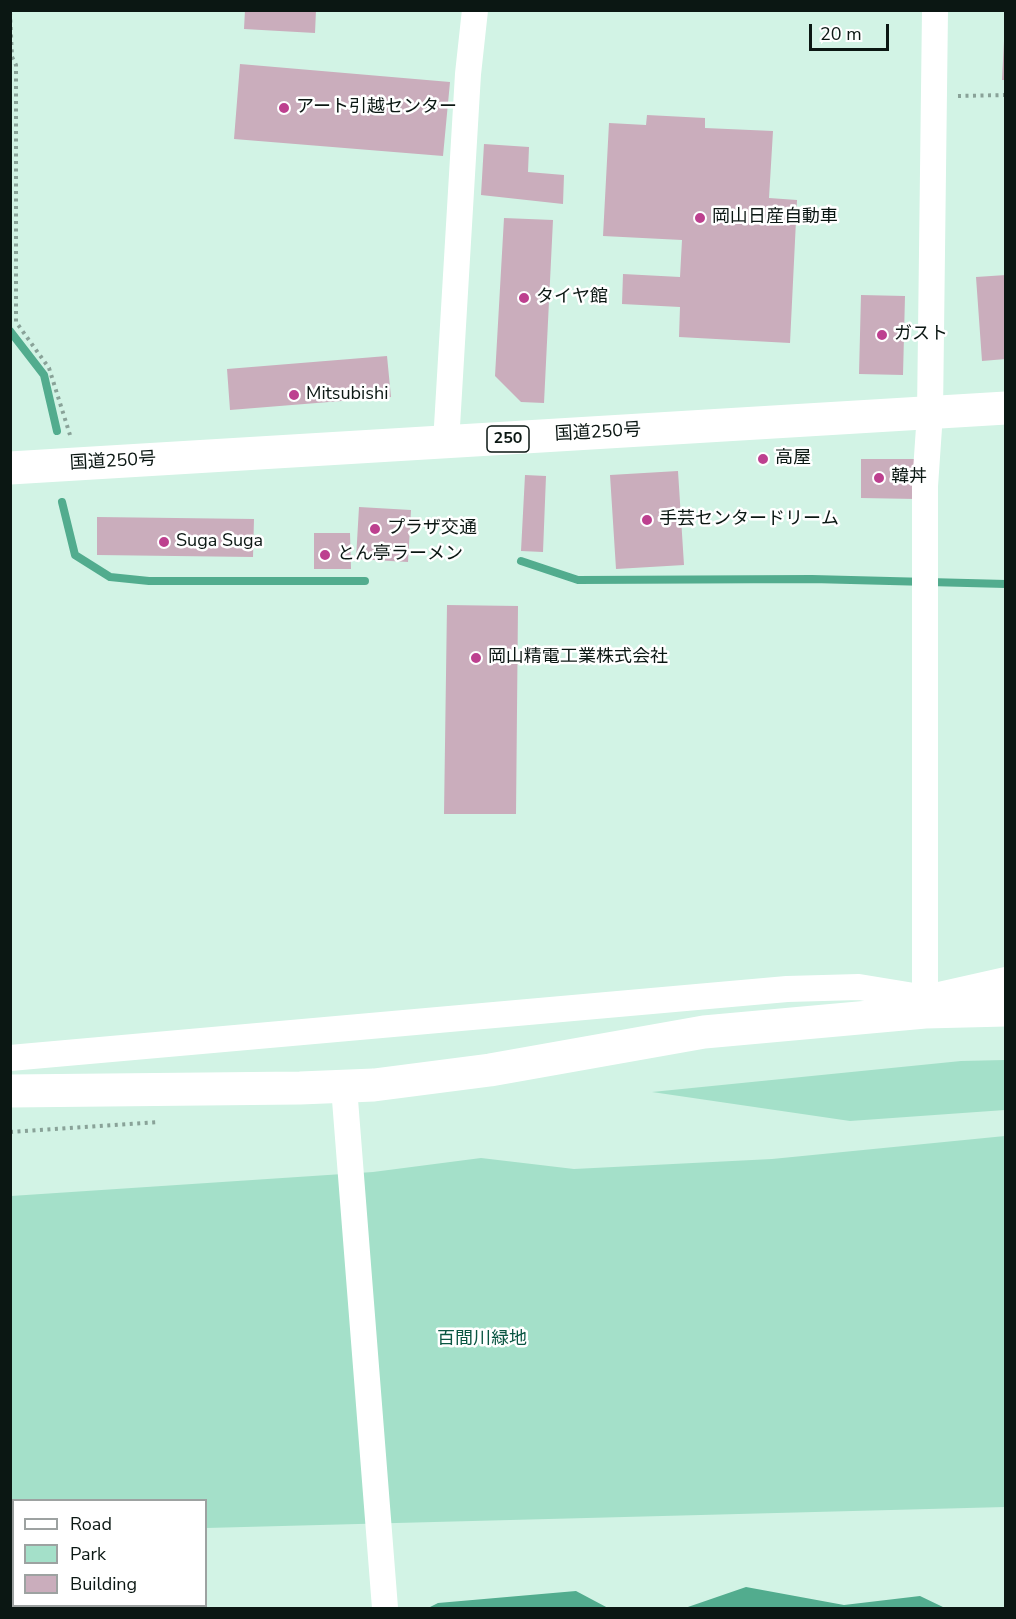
<!DOCTYPE html>
<meta charset="utf-8">
<style>
body{margin:0}
#map{position:relative;width:1016px;height:1619px;overflow:hidden;background:#d2f3e5;font-family:"Nunito Sans",sans-serif}
canvas{display:block}
.frame{position:absolute;inset:0;border:12px solid #0b1713;pointer-events:none}
.legend{position:absolute;left:12px;top:1499px;width:195px;height:108px;box-sizing:border-box;background:#fff;border:2px solid #9da2a1;margin:0;padding:8px 10px;list-style:none;font-size:18px;color:#0b1713}
.legend li{display:flex;align-items:center;gap:12px;height:30px}
.legend b{width:30px;border:2px solid #9da2a1}
.scale{position:absolute;left:809px;top:24px;width:80px;height:27px;box-sizing:border-box;border:3px solid #0b1713;border-top:0;padding-left:8px;font-size:18px;line-height:21px;white-space:nowrap;color:#0b1713;-webkit-text-stroke:4px #fff;paint-order:stroke}
</style>
<div id="map">
<canvas width="1016" height="1619"></canvas>
<div class="frame"></div>
<ul class="legend">
<li><b style="height:8px;background:#fff"></b>Road</li>
<li><b style="height:16px;background:#a4e0c9"></b>Park</li>
<li><b style="height:16px;background:#caadbc"></b>Building</li>
</ul>
<div class="scale">20 m</div>
</div>
<script>
const ctx = document.querySelector('canvas').getContext('2d');
ctx.lineJoin = 'round';
function fillPath(path, color) {
  ctx.fillStyle = color;
  ctx.fill(path, 'evenodd');
}
function toPath(rows) {
  const path = new Path2D();
  for (const r of rows) {
    path.moveTo(r[0], r[1]);
    for (let i = 2; i < r.length; i += 2) path.lineTo(r[i], r[i + 1]);
  }
  return path;
}
function trace(path, color, width, dash) {
  ctx.strokeStyle = color;
  ctx.lineWidth = width;
  ctx.lineCap = dash ? 'butt' : 'round';
  ctx.setLineDash(dash || []);
  ctx.stroke(path);
}
function write(font, color, halo, rows, align = 'center') {
  ctx.font = font + ' "Nunito Sans","Noto Sans JP",sans-serif';
  ctx.lineWidth = 5;
  ctx.setLineDash([]);
  ctx.textBaseline = 'middle';
  ctx.strokeStyle = halo;
  ctx.fillStyle = color;
  for (const [text, x, y, turn = 0] of rows) {
    ctx.save();
    ctx.translate(x, y);
    ctx.rotate((+turn || 0) * Math.PI / 180);
    ctx.textAlign = isNaN(turn) ? turn : align;
    if (halo) ctx.strokeText(text, 0, 0);
    ctx.fillText(text, 0, 0);
    ctx.restore();
  }
}
fillPath(toPath([
 [1005,1060,1005,1110,850,1121,652,1092,961,1061],
 [1005,1136,1005,1507,206,1528,206,1500,14,1500,13,1534,11,1534,11,1196,373,1172,481,1158,574,1169,772,1159]
]), '#a4e0c9');
fillPath(toPath([
 [746,1587,844,1605,920,1596,945,1608,685,1608],
 [576,1591,608,1608,428,1608,438,1603]
]), '#52ac8e');
trace(toPath([
 [10,331,44,375,57,431],
 [62,502,75,555,110,577,149,581,365,581],
 [521,561,578,580,812,579,1006,584]
]), '#52ac8e', 8);
fillPath(toPath([
 [245,10,316,10,315,33,244,29],
 [1004,41,1006,41,1006,80,1002,80],
 [240,64,450,82,443,156,234,139],
 [647,115,705,118,705,128,773,131,769,198,797,200,790,343,679,337,680,307,622,304,623,274,680,277,682,240,603,236,609,123,646,125],
 [484,144,529,147,528,172,564,175,563,204,481,195],
 [504,218,553,220,544,403,521,402,495,376],
 [1006,275,1006,359,982,361,976,277],
 [861,295,905,296,903,375,859,374],
 [387,356,391,397,230,410,227,369],
 [861,459,916,459,916,499,861,498],
 [678,471,684,565,616,569,610,475],
 [525,475,546,476,543,552,521,551],
 [359,507,411,510,408,562,356,559],
 [97,517,254,519,253,557,97,555],
 [314,533,350,533,351,569,314,569],
 [447,605,518,606,516,814,444,814]
]), '#caadbc');
trace(toPath([
 [10,12,12,57,16,65,16,322,49,368,70,435],
 [958,96,1006,95],
 [10,1132,159,1122]
]), '#89a298', 4, [3, 4.5]);
trace(toPath([
 [446,443,468,74,475,10],
 [925,1012,925,486,930,413,935,10],
 [10,1058,787,989,859,987,926,998,1006,980],
 [344,1087,385,1608]
]), '#fff', 26);
trace(toPath([
 [10,1091,300,1088,374,1085,490,1070,704,1032,925,1012,1006,1010]
]), '#fff', 33);
trace(toPath([
 [10,468,1006,408]
]), '#fff', 33);
for (const [x, y, r, color] of [
 [284,108,6,"#bd408f"],
 [700,218,6,"#bd408f"],
 [524,298,6,"#bd408f"],
 [882,335,6,"#bd408f"],
 [294,395,6,"#bd408f"],
 [763,459,6,"#bd408f"],
 [879,478,6,"#bd408f"],
 [647,520,6,"#bd408f"],
 [375,529,6,"#bd408f"],
 [164,542,6,"#bd408f"],
 [325,555,6,"#bd408f"],
 [476,658,6,"#bd408f"]
]) {
  const dot = new Path2D();
  dot.arc(x, y, r, 0, 2 * Math.PI);
  ctx.fillStyle = color;
  ctx.fill(dot);
  trace(dot, '#fff', 2);
}
for (const [x, y, w] of [
 [508,439,42]
]) {
  const box = new Path2D();
  box.roundRect(x - w / 2, y - 13, w, 26, 4.5);
  ctx.fillStyle = '#fff';
  ctx.fill(box);
  trace(box, '#0b1713', 1.5);
}
write('bold 16px', '#0b1713', null, [
 ["250",508,439]
]);
write('18px', '#0b1713', '#fff', [
 ["アート引越センター",296,108],
 ["岡山日産自動車",712,218],
 ["タイヤ館",536,298],
 ["ガスト",894,335],
 ["Mitsubishi",306,395],
 ["高屋",775,459],
 ["韓丼",891,478],
 ["手芸センタードリーム",659,520],
 ["プラザ交通",387,529],
 ["Suga Suga",176,542],
 ["とん亭ラーメン",337,555],
 ["岡山精電工業株式会社",488,658]
], 'left');
write('18px', '#0b1713', '#fff', [
 ["国道250号",598,433,-3],
 ["国道250号",113,462,-3]
]);
write('18px', '#0a5642', '#fff', [
 ["百間川緑地",482,1340]
]);
</script>
